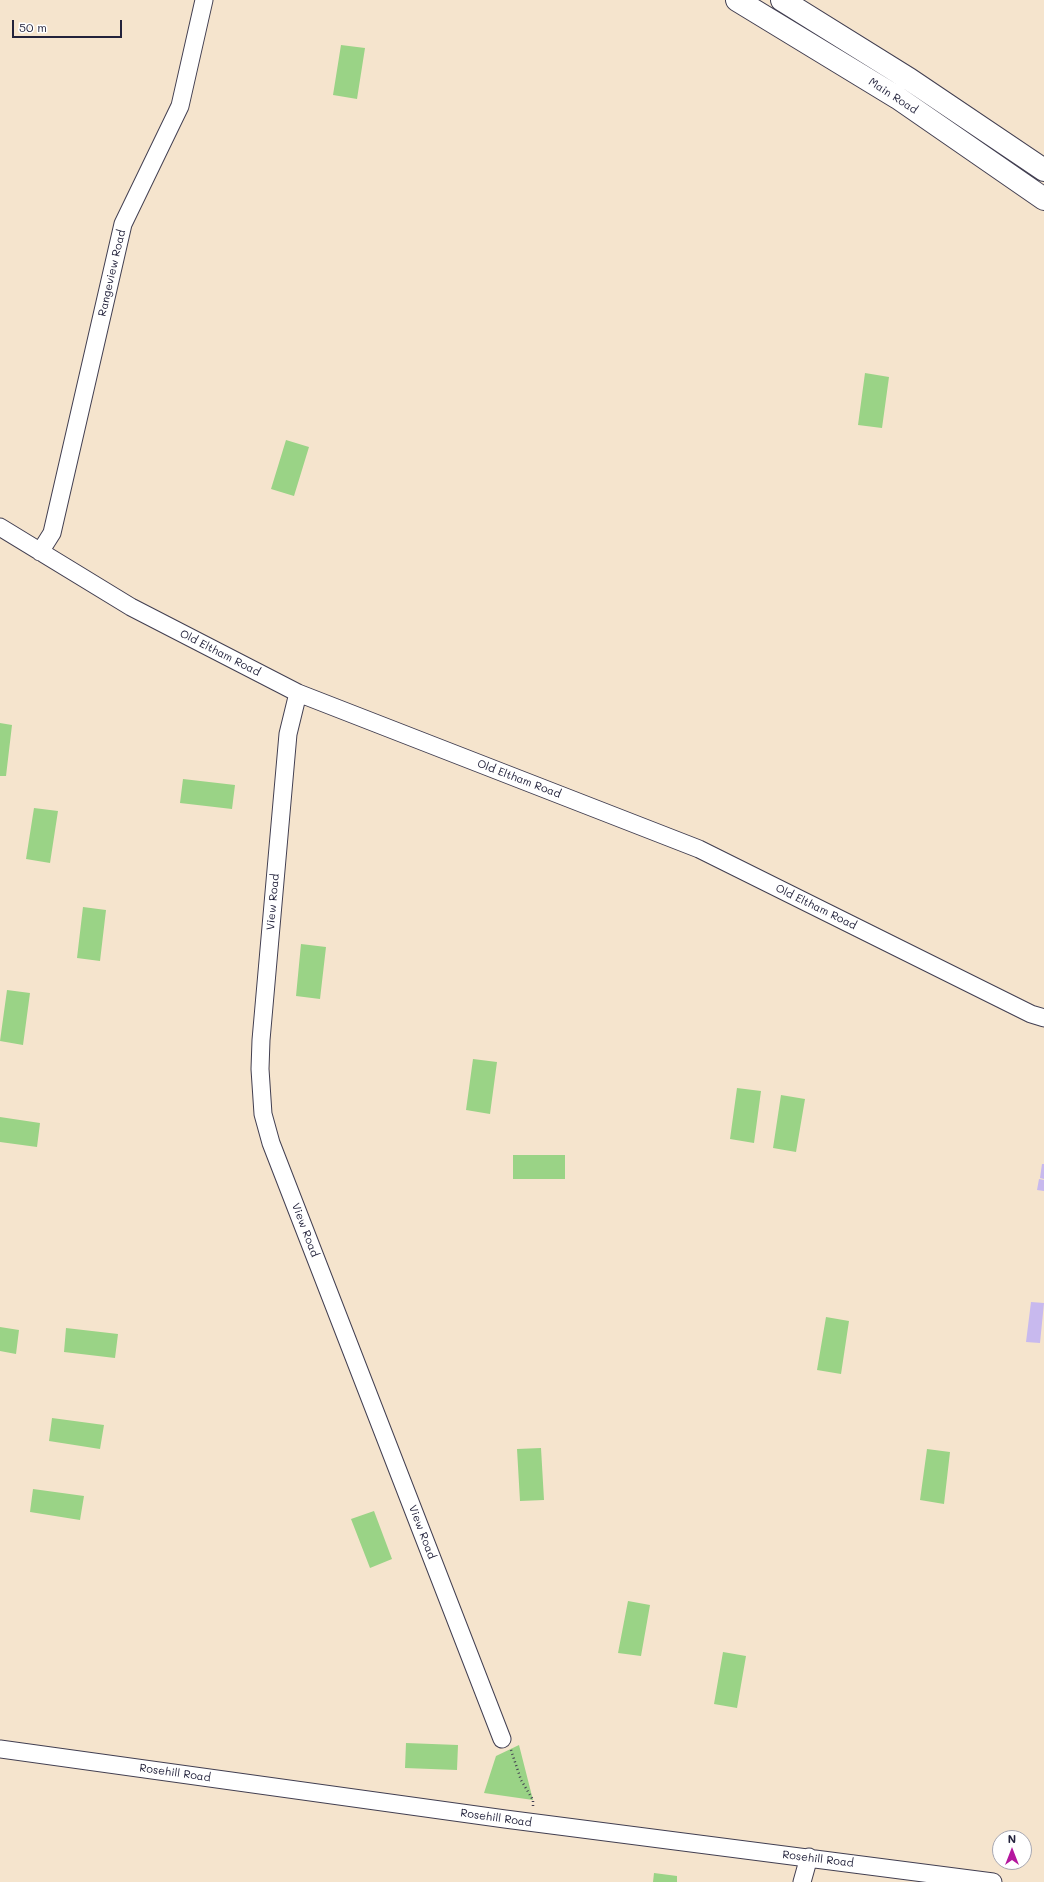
<!DOCTYPE html>
<style>
body{margin:0}
#map{position:relative;width:1044px;height:1882px;overflow:hidden;background:#f5e4cd;font-family:Mali,sans-serif}
canvas{display:block}
.north{position:absolute;left:992px;top:1830px;width:40px;height:40px;box-sizing:border-box;background:#fff;border:1px solid #a7a7b1;border-radius:50%;rotate:0deg;font-size:11px;font-weight:700;line-height:16px;text-align:center;color:#22223b}
.north::after{content:'';display:block;margin:auto;width:14px;height:18px;background:#b5179e;clip-path:polygon(50% 0,100% 100%,50% 72%,0 100%)}
.scale{position:absolute;left:12px;top:20px;width:110px;height:18px;box-sizing:border-box;border:2px solid #22223b;border-top:0;padding-left:5px;font-size:12px;line-height:14px;white-space:nowrap;color:#22223b;-webkit-text-stroke:3px #fff;paint-order:stroke}
</style>
<div id="map">
<canvas width="1044" height="1882"></canvas>
<div class="north">N</div>
<div class="scale">50 m</div>
</div>
<script>
const ctx = document.querySelector('canvas').getContext('2d');
ctx.lineJoin = 'round';
function fillPath(path, color) {
  ctx.fillStyle = color;
  ctx.fill(path, 'evenodd');
}
function toPath(rows) {
  const path = new Path2D();
  for (const r of rows) {
    path.moveTo(r[0], r[1]);
    for (let i = 2; i < r.length; i += 2) path.lineTo(r[i], r[i + 1]);
  }
  return path;
}
function trace(path, color, width, dash) {
  ctx.strokeStyle = color;
  ctx.lineWidth = width;
  ctx.lineCap = dash ? 'butt' : 'round';
  ctx.setLineDash(dash || []);
  ctx.stroke(path);
}
function write(font, color, halo, rows, align = 'center') {
  ctx.font = font + ' Mali,sans-serif';
  ctx.lineWidth = 3;
  ctx.setLineDash([]);
  ctx.textBaseline = 'middle';
  ctx.strokeStyle = halo;
  ctx.fillStyle = color;
  for (const [text, x, y, turn = 0] of rows) {
    ctx.save();
    ctx.translate(x, y);
    ctx.rotate((+turn || 0) * Math.PI / 180);
    ctx.textAlign = isNaN(turn) ? turn : align;
    if (halo) ctx.strokeText(text, 0, 0);
    ctx.fillText(text, 0, 0);
    ctx.restore();
  }
}
fillPath(toPath([
 [341,45,365,48,357,99,333,95],
 [865,373,889,377,882,428,858,425],
 [286,440,309,447,294,496,271,489],
 [0,723,12,725,6,776,0,776],
 [183,779,235,785,232,809,180,803],
 [34,808,58,811,50,863,26,859],
 [83,907,106,910,100,961,77,958],
 [301,944,326,947,320,999,296,996],
 [7,990,30,993,23,1045,0,1041],
 [473,1059,497,1062,490,1114,466,1110],
 [737,1088,761,1091,754,1143,730,1139],
 [781,1095,805,1099,796,1152,773,1148],
 [0,1117,40,1123,37,1147,0,1142],
 [513,1155,565,1155,565,1179,513,1179],
 [826,1317,849,1321,841,1374,817,1370],
 [0,1327,19,1330,16,1354,0,1351],
 [66,1328,118,1334,115,1358,64,1352],
 [52,1418,104,1425,100,1449,49,1441],
 [541,1448,544,1500,520,1501,517,1449],
 [927,1449,950,1452,944,1504,920,1500],
 [33,1489,84,1496,80,1520,30,1512],
 [374,1511,392,1559,370,1568,351,1519],
 [628,1601,650,1605,641,1656,618,1653],
 [723,1652,746,1656,737,1708,714,1704],
 [406,1743,458,1745,457,1770,405,1768],
 [519,1745,533,1800,484,1793,496,1756],
 [654,1873,677,1876,677,1882,653,1882]
]), '#9ad386');
fillPath(toPath([
 [1042,1164,1044,1164,1044,1179,1040,1178],
 [1039,1179,1044,1180,1044,1191,1037,1190],
 [1031,1302,1044,1303,1040,1343,1026,1342]
]), '#c8b9ee');
const street = toPath([
 [0,527,131,607,298,693,699,849,1031,1014,1044,1018],
 [40,552,52,533,123,224,180,106,204,0],
 [298,693,288,734,261,1040,260,1069,263,1114,271,1143,502,1739],
 [0,1749,505,1819,993,1882],
 [802,1882,809,1857]
]);
const primary = toPath([
 [737,0,898,98,1044,199],
 [782,0,909,79,1044,170]
]);
trace(street, '#423f51', 19);
trace(primary, '#423f51', 24);
trace(toPath([
 [511,1750,521,1780,533,1800,533,1808]
]), '#423f51', 2.5, [1, 3]);
trace(street, '#fff', 17);
trace(primary, '#fff', 22);
write('11px', '#22223b', '#fff', [
 ["Main Road",893,96,33],
 ["Rangeview Road",112,273,-77],
 ["Old Eltham Road",220,653,27],
 ["Old Eltham Road",519,779,21],
 ["View Road",273,902,-85],
 ["Old Eltham Road",816,907,26],
 ["View Road",305,1230,69],
 ["View Road",422,1532,69],
 ["Rosehill Road",175,1773,8],
 ["Rosehill Road",496,1818,8],
 ["Rosehill Road",818,1859,7]
]);
</script>
